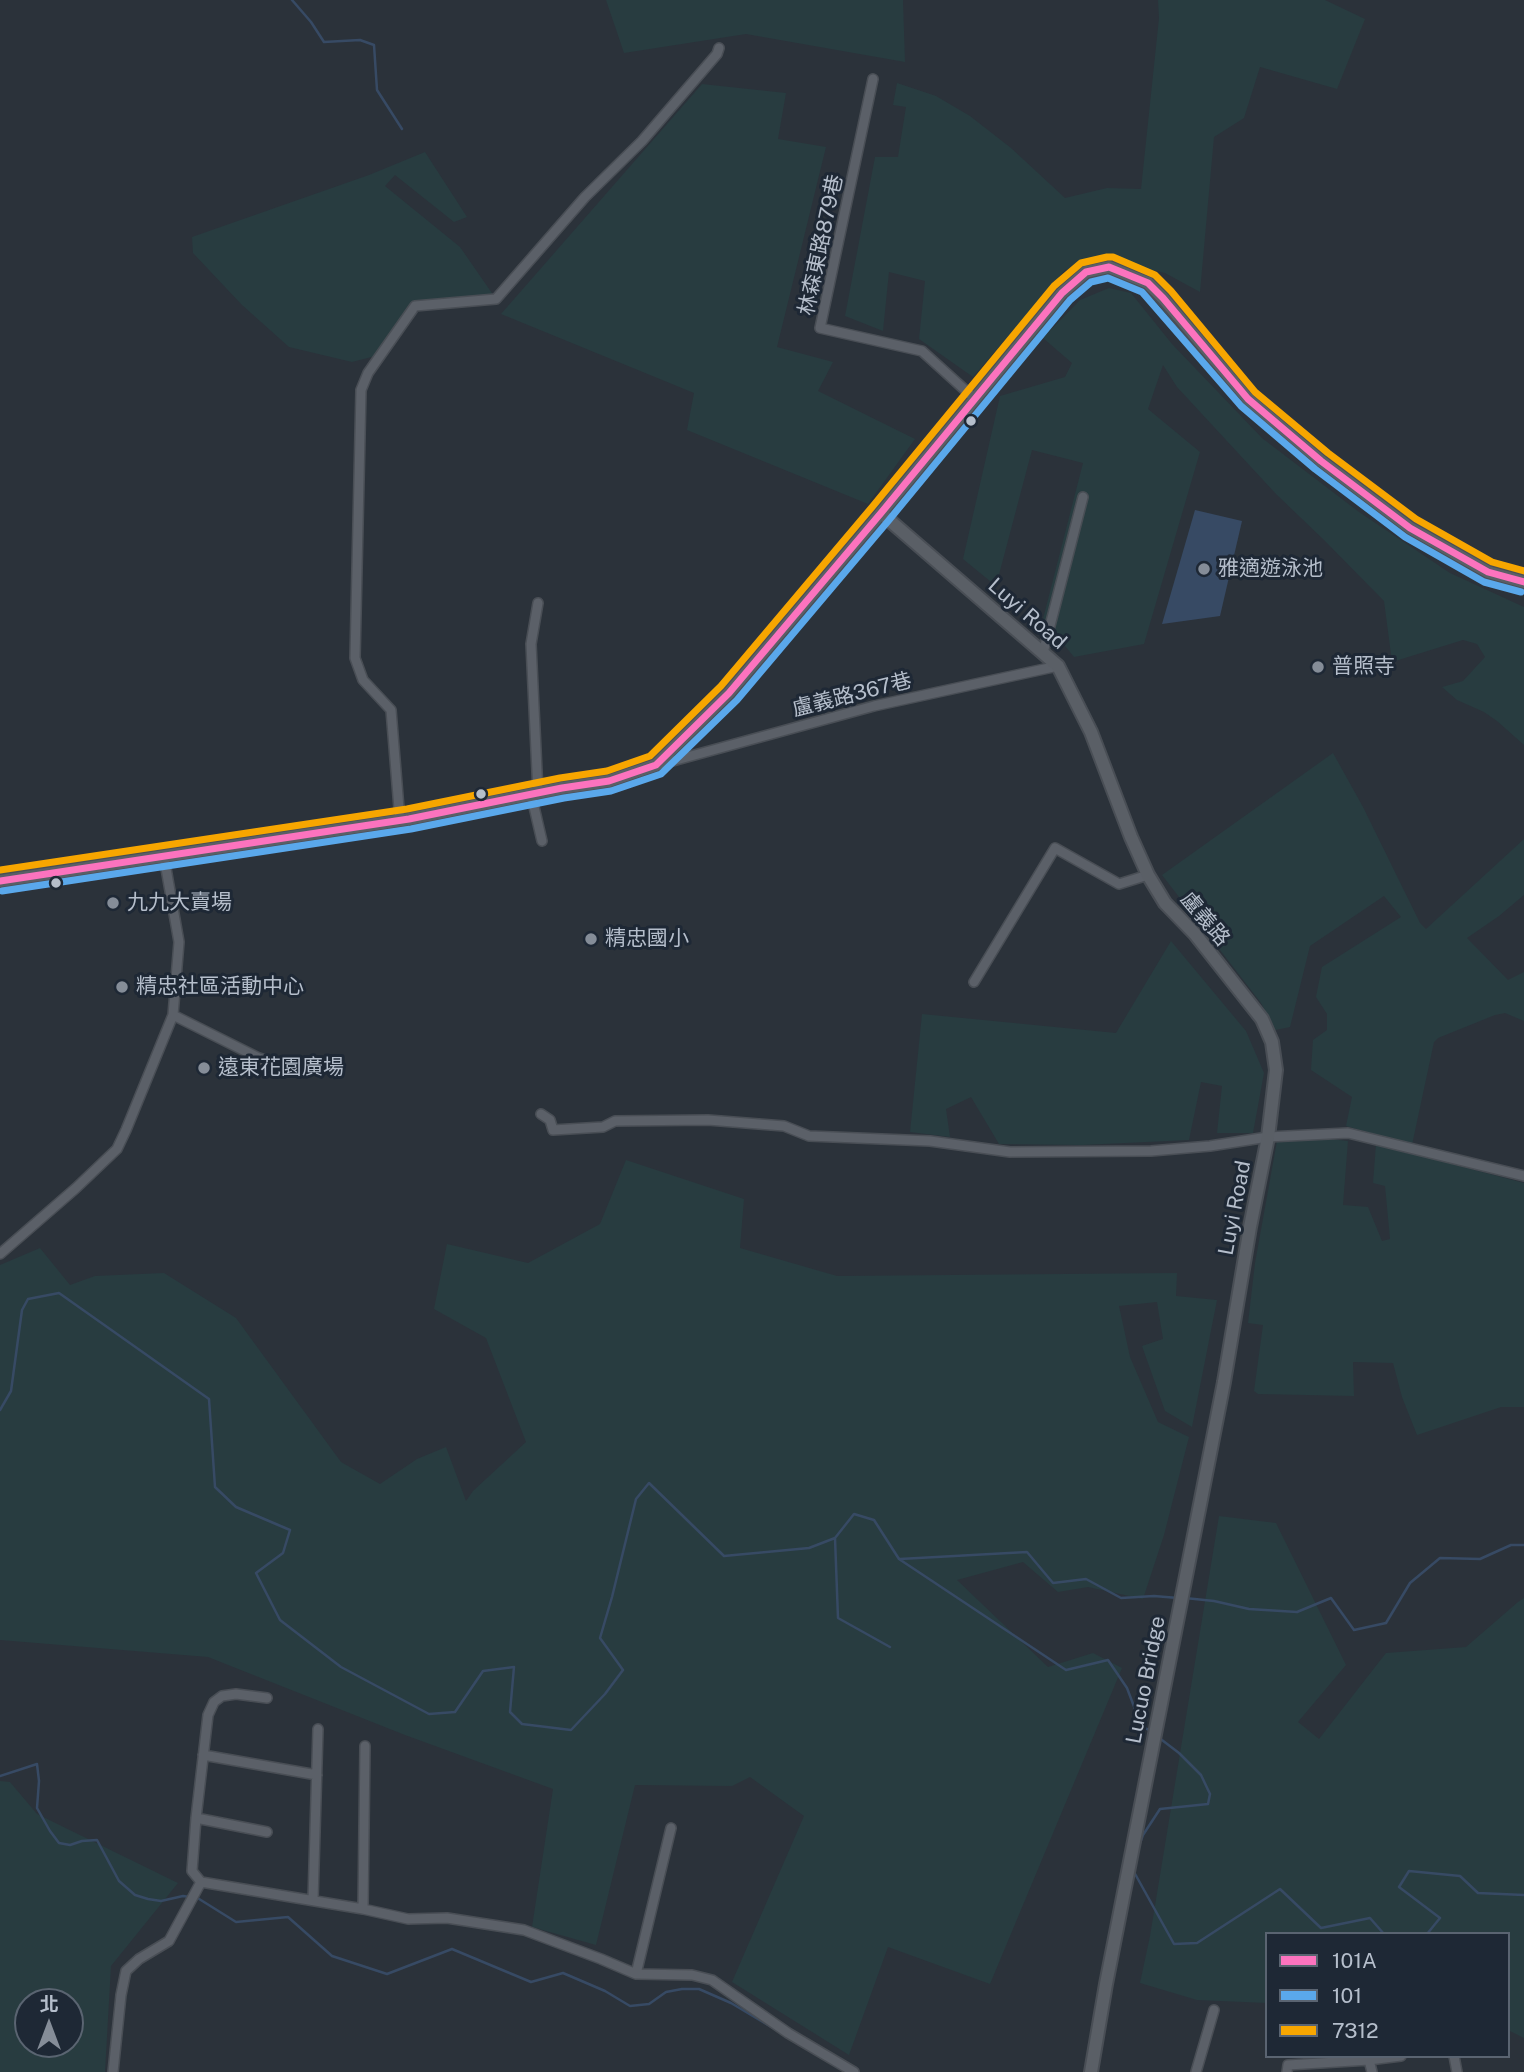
<!DOCTYPE html>
<meta charset="utf-8">
<style>
body{margin:0}
#map{position:relative;width:1524px;height:2072px;overflow:hidden;background:#2b323a;font-family:"Public Sans","Noto Sans TC",sans-serif}
canvas{display:block}
.legend{position:absolute;left:1265px;top:1932px;width:245px;height:126px;box-sizing:border-box;background:#1e2835;border:2px solid #5a6471;margin:0;padding:9px 12px;list-style:none;font-size:21px;color:#b5becb}
.legend li{display:flex;align-items:center;gap:14px;height:35px}
.legend b{width:35px;border:2px solid #5a6471}
.north{position:absolute;left:14px;top:1988px;width:70px;height:70px;box-sizing:border-box;background:#1e2835;border:2px solid #5a6471;border-radius:50%;rotate:0deg;font-size:19px;font-weight:700;line-height:28px;text-align:center;color:#b5becb}
.north::after{content:'';display:block;margin:auto;width:24px;height:32px;background:#858d98;clip-path:polygon(50% 0,100% 100%,50% 72%,0 100%)}
</style>
<div id="map">
<canvas width="1524" height="2072"></canvas>
<ul class="legend">
<li><b style="height:9px;background:#fc73be"></b>101A</li>
<li><b style="height:9px;background:#5aa8eb"></b>101</li>
<li><b style="height:9px;background:#f7a600"></b>7312</li>
</ul>
<div class="north">北</div>
</div>
<script>
const ctx = document.querySelector('canvas').getContext('2d');
ctx.lineJoin = 'round';
function fillPath(path, color) {
  ctx.fillStyle = color;
  ctx.fill(path, 'evenodd');
}
function toPath(rows) {
  const path = new Path2D();
  for (const r of rows) {
    path.moveTo(r[0], r[1]);
    for (let i = 2; i < r.length; i += 2) path.lineTo(r[i], r[i + 1]);
  }
  return path;
}
function trace(path, color, width, dash) {
  ctx.strokeStyle = color;
  ctx.lineWidth = width;
  ctx.lineCap = dash ? 'butt' : 'round';
  ctx.setLineDash(dash || []);
  ctx.stroke(path);
}
function write(font, color, halo, rows, align = 'center') {
  ctx.font = font + ' "Public Sans","Noto Sans TC",sans-serif';
  ctx.lineWidth = 6;
  ctx.setLineDash([]);
  ctx.textBaseline = 'middle';
  ctx.strokeStyle = halo;
  ctx.fillStyle = color;
  for (const [text, x, y, turn = 0] of rows) {
    ctx.save();
    ctx.translate(x, y);
    ctx.rotate((+turn || 0) * Math.PI / 180);
    ctx.textAlign = isNaN(turn) ? turn : align;
    if (halo) ctx.strokeText(text, 0, 0);
    ctx.fillText(text, 0, 0);
    ctx.restore();
  }
}
fillPath(toPath([
 [606,0,903,0,905,62,746,34,624,53],
 [1158,0,1325,0,1365,19,1337,89,1260,67,1244,118,1214,137,1200,292,1165,273,1096,258,1065,270,973,377,919,339,925,281,889,272,883,331,845,316,875,157,898,157,906,107,893,105,897,83,936,96,970,116,1011,148,1065,198,1107,188,1141,189,1159,18],
 [702,84,786,93,778,139,826,147,777,347,833,362,818,391,915,439,868,504,687,430,694,393,501,314],
 [425,152,467,217,454,222,395,175,385,186,460,247,496,299,415,306,383,354,352,362,289,347,242,305,193,253,192,237,369,175],
 [1109,288,1131,293,1172,344,1262,438,1359,512,1450,573,1524,607,1524,745,1497,721,1484,712,1457,700,1442,687,1463,681,1485,657,1477,644,1463,640,1392,662,1384,601,1324,540,1276,494,1177,387,1163,365,1148,409,1200,452,1144,644,1074,657,1043,619,1083,463,1032,450,996,586,963,559,1000,396,1065,377,1072,363,1043,338,1080,300],
 [1333,753,1363,807,1420,923,1426,929,1524,839,1524,895,1499,916,1467,938,1508,980,1524,972,1524,1021,1505,1013,1495,1015,1438,1038,1434,1042,1412,1145,1346,1126,1352,1097,1311,1070,1313,1040,1327,1030,1327,1014,1316,997,1322,967,1401,917,1384,896,1310,946,1290,1027,1275,1030,1261,1003,1162,875],
 [1171,941,1246,1031,1264,1073,1253,1133,1217,1133,1222,1086,1201,1082,1189,1140,1082,1145,999,1144,971,1097,946,1109,950,1137,910,1132,922,1014,1116,1033],
 [1330,1139,1348,1141,1343,1205,1368,1207,1382,1241,1390,1239,1385,1186,1373,1183,1376,1144,1524,1183,1524,1407,1501,1407,1417,1435,1402,1397,1393,1363,1353,1362,1354,1396,1258,1394,1254,1391,1263,1325,1248,1323,1255,1263,1277,1141],
 [626,1160,744,1199,740,1248,837,1276,1177,1273,1176,1296,1217,1300,1192,1427,1165,1411,1142,1346,1163,1339,1157,1302,1119,1306,1130,1357,1158,1422,1189,1437,1164,1535,1143,1599,1088,1587,1058,1592,1023,1562,957,1580,1048,1667,1093,1653,1122,1668,990,1984,888,1947,849,2055,732,1982,804,1816,750,1777,732,1786,635,1785,596,1945,532,1927,553,1789,405,1735,208,1657,0,1640,0,1265,40,1248,70,1285,95,1276,164,1273,236,1318,341,1462,380,1484,417,1459,446,1447,466,1501,473,1491,526,1442,486,1338,434,1309,447,1244,528,1263,600,1224],
 [1219,1516,1276,1523,1346,1665,1298,1722,1319,1739,1386,1653,1466,1647,1518,1602,1524,1598,1524,2038,1508,2030,1508,1934,1267,1934,1267,2003,1197,2000,1140,1983,1150,1936],
 [0,1781,10,1782,37,1814,178,1883,111,1966,105,2072,0,2072],
 [28,2002,70,2002,70,2044,28,2044]
]), '#283c40');
fillPath(toPath([
 [1195,510,1242,521,1220,616,1162,624]
]), '#374a64');
trace(toPath([
 [292,0,311,22,324,42,360,40,374,45,377,90,402,129],
 [0,1410,11,1391,22,1310,28,1299,59,1293,209,1399,215,1487,236,1507,290,1530,283,1553,256,1573,280,1620,341,1667,429,1714,455,1712,483,1671,514,1667,510,1712,522,1724,571,1730,605,1694,623,1670,600,1638,612,1597,636,1499,649,1483,724,1556,809,1548,835,1538,854,1514,874,1520,899,1559,1066,1670,1108,1660,1127,1688,1141,1725,1150,1731],
 [835,1538,838,1618,890,1647],
 [900,1559,1027,1552,1053,1583,1086,1579,1121,1598,1154,1596,1178,1598],
 [1185,1598,1214,1601,1249,1609,1297,1612,1331,1598,1354,1630,1386,1623,1410,1583,1440,1558,1480,1559,1511,1545,1524,1545],
 [0,1776,37,1764,39,1781,37,1808,50,1831,59,1843,70,1845,82,1841,97,1840,119,1881,135,1895,148,1899,161,1901,183,1896,190,1897],
 [1139,1846,1143,1835,1160,1809,1208,1804,1210,1794,1201,1775,1179,1753,1158,1737],
 [1134,1872,1174,1944,1197,1943,1280,1889,1321,1928,1370,1918,1384,1934],
 [196,1897,236,1922,288,1917,332,1956,387,1974,452,1949,531,1982,563,1973,605,1991,630,2006,649,2004,666,1992,682,1989,699,1989,731,2003,783,2034],
 [1427,1934,1440,1918,1399,1887,1409,1871,1460,1876,1478,1893,1524,1895]
]), '#374a64', 2.5);
const street = toPath([
 [873,79,820,328,922,351,975,399],
 [1043,653,1083,497],
 [658,765,874,706,1058,666],
 [538,793,531,644,538,603],
 [531,794,542,841],
 [400,821,391,710,363,680,355,658,361,390,368,373,415,306,496,299,585,197,642,141,717,54,719,48],
 [974,982,1055,848,1119,884,1148,875],
 [173,1015,259,1058,278,1064],
 [541,1114,550,1120,553,1130,603,1127,615,1121,708,1120,784,1126,809,1136,930,1141,1010,1152,1151,1151,1210,1146,1268,1137,1348,1133,1524,1176],
 [0,1254,76,1188,117,1149,126,1130,173,1015,179,942,164,857],
 [203,1755,317,1775],
 [196,1818,267,1832],
 [201,1882,192,1871,196,1818,208,1715,214,1702,222,1696,236,1694,267,1698],
 [313,1900,318,1729],
 [363,1909,365,1746],
 [636,1974,671,1828],
 [1454,2056,1457,2072],
 [1369,2060,1401,2056],
 [113,2072,121,1995,126,1971,139,1959,169,1941,201,1882,363,1909,408,1919,447,1918,524,1930,601,1959,636,1974,692,1975,712,1980,788,2033,854,2072],
 [1196,2072,1214,2010],
 [1287,2072,1288,2065,1369,2060,1372,2072]
]);
const secondary = toPath([
 [881,513,1058,666,1091,732,1131,837,1148,875,1165,903,1195,934,1262,1019,1272,1042,1276,1070,1268,1137,1250,1227,1224,1382,1106,1984,1091,2072],
 [0,881,409,819,562,788,609,781,656,765,729,693,881,513,1062,293,1086,272,1109,267,1148,283,1163,298,1248,399,1321,461,1410,528,1488,572,1524,582]
]);
trace(street, '#494e55', 12);
trace(secondary, '#494e55', 16);
trace(street, '#5b6068', 9);
trace(secondary, '#5a5f66', 12);
trace(toPath([
 [0,881,409,819,562,788,609,781,656,765,729,693,881,513,1062,293,1086,272,1109,267,1148,283,1163,298,1248,399,1321,461,1410,528,1488,572,1524,582]
]), '#fc73be', 7);
trace(toPath([
 [2,891,411,829,564,798,611,791,661,774,737,700,889,520,1070,300,1091,282,1108,278,1142,292,1241,406,1315,469,1405,537,1484,582,1521,592]
]), '#5aa8eb', 7);
trace(toPath([
 [0,870,407,809,560,778,607,771,650,756,721,686,873,506,1054,286,1081,263,1107,257,1113,257,1155,275,1171,291,1255,392,1328,453,1416,519,1492,562,1524,571]
]), '#f7a600', 7);
for (const [x, y, r, color] of [
 [971,421,6,"#b5becb"],
 [1204,569,7,"#858d98"],
 [1318,667,7,"#858d98"],
 [481,794,6,"#b5becb"],
 [56,883,6,"#b5becb"],
 [113,903,7,"#858d98"],
 [591,939,7,"#858d98"],
 [122,987,7,"#858d98"],
 [204,1068,7,"#858d98"]
]) {
  const dot = new Path2D();
  dot.arc(x, y, r, 0, 2 * Math.PI);
  ctx.fillStyle = color;
  ctx.fill(dot);
  trace(dot, '#1e2835', 2.5);
}
write('21px', '#b5becb', '#1e2835', [
 ["林森東路879巷",821,245,-78],
 ["Luyi Road",1027,614,41],
 ["盧義路367巷",852,695,-14],
 ["盧義路",1205,919,50],
 ["Luyi Road",1235,1208,-79],
 ["Lucuo Bridge",1146,1680,-79]
]);
write('21px', '#b5becb', '#1e2835', [
 ["雅適遊泳池",1218,569],
 ["普照寺",1332,667],
 ["九九大賣場",127,903],
 ["精忠國小",605,939],
 ["精忠社區活動中心",136,987],
 ["遠東花園廣場",218,1068]
], 'left');
</script>
